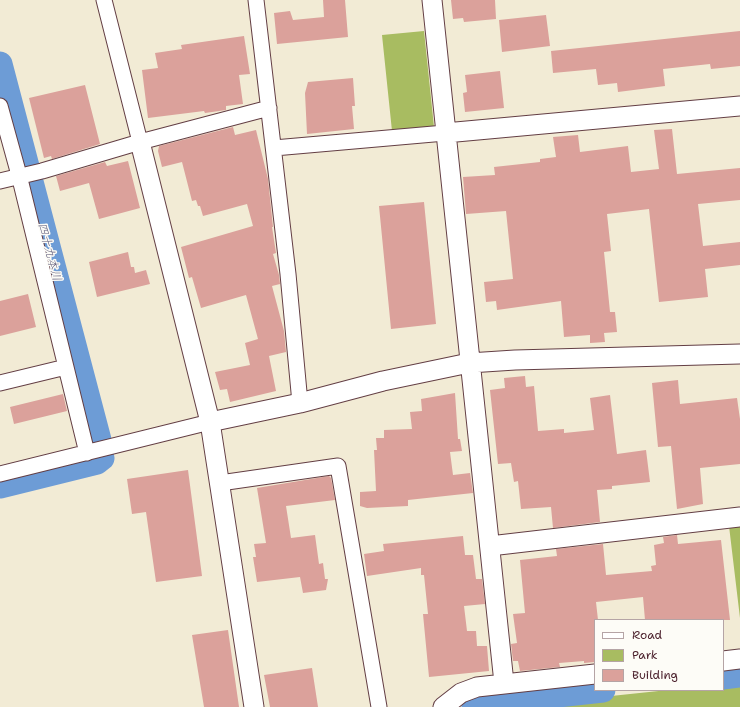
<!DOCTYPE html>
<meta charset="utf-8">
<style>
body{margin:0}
#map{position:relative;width:740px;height:707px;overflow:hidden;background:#f2ebd5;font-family:"Shantell Sans",sans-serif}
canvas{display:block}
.legend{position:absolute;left:594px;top:619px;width:130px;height:72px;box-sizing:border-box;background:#fdfcf7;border:1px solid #b5a4a5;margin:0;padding:5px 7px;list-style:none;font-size:12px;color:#4a1f2b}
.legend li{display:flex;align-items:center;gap:8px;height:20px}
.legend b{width:20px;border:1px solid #b5a4a5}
</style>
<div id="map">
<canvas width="740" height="707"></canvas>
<ul class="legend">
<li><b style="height:5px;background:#fff"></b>Road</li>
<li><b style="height:11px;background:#a8bc61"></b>Park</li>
<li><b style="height:11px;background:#dba19b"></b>Building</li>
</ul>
</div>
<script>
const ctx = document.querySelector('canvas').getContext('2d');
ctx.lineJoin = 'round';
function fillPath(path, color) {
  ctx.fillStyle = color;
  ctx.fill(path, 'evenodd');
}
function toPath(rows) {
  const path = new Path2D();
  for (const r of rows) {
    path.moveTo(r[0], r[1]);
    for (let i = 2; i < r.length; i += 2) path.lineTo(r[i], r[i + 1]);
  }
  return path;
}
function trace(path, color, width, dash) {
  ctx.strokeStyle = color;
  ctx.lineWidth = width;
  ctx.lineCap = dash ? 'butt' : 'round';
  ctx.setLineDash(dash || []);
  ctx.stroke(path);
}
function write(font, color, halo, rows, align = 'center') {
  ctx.font = font + ' "Shantell Sans","Klee One",sans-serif';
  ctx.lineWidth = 3;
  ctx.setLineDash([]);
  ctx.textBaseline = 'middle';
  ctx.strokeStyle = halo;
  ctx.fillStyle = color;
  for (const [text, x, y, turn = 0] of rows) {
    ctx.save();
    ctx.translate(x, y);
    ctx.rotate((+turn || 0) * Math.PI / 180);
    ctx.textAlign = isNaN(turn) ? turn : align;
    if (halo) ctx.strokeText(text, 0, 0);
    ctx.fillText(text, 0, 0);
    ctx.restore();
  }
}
fillPath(toPath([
 [424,31,434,127,392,131,382,35],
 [740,525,740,618,729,526],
 [740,682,740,707,507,707,668,690,723,690,723,684]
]), '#a8bc61');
trace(toPath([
 [0,64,99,440],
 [0,486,97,462,102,458],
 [723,677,740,675],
 [474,707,496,702,603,690]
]), '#6d9cd6', 25);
fillPath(toPath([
 [323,0,345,0,348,37,277,44,274,13,290,11,293,20,324,17],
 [451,0,495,0,496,19,464,22,463,18,453,19],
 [546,15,550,46,502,52,499,20],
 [740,31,740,66,711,69,710,64,663,69,665,86,618,92,617,83,598,85,596,69,553,73,551,51],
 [244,36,250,74,239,75,243,104,226,106,226,110,205,113,204,111,148,118,142,70,158,68,155,53,182,49,181,45],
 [500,71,504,108,465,112,463,93,467,92,465,75],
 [353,78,355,106,352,106,354,129,307,134,305,93,308,82],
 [85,85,100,144,52,159,51,156,44,158,29,98],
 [233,127,235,135,256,130,268,179,273,227,272,227,276,253,273,254,279,275,280,284,272,286,284,331,286,352,269,356,276,391,230,402,227,389,220,390,215,372,250,365,245,343,258,339,246,295,201,308,192,277,189,278,181,247,253,226,247,204,203,216,200,206,198,206,196,200,192,201,182,162,162,167,158,151,159,146],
 [672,129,677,174,740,168,740,200,698,204,703,246,740,242,740,265,705,269,708,297,659,302,649,209,607,214,611,251,604,252,610,312,615,312,617,332,604,333,605,342,590,343,590,335,564,337,561,301,497,310,496,301,486,302,484,282,513,279,506,211,466,214,463,177,495,175,494,167,540,162,540,159,556,157,553,137,578,135,580,152,628,146,631,172,659,169,654,130],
 [128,161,140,208,99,219,89,183,60,191,56,176,105,162,107,166],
 [424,202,436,324,391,329,379,206],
 [128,252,131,267,134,267,135,273,146,270,150,284,97,297,89,262],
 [28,294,36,327,0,336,0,301],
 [525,376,526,387,534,386,538,431,564,429,564,433,594,430,590,398,610,395,617,454,646,450,650,482,612,486,612,489,597,490,600,522,553,528,551,507,521,509,518,481,514,482,511,463,498,464,490,390,505,388,504,378],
 [678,380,680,404,737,398,740,419,740,464,700,468,703,504,677,509,671,446,658,447,652,383],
 [455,393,458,439,460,439,462,451,450,452,453,475,470,473,473,493,408,500,408,506,367,508,360,506,360,492,376,491,374,450,377,450,376,438,384,438,384,430,412,429,410,412,422,411,421,399],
 [63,394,67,411,14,424,10,407],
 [188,470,202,576,156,582,146,512,132,514,127,479],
 [329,476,331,478,335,500,286,506,291,538,315,535,319,564,323,563,325,579,328,579,326,590,303,593,300,577,257,582,253,557,256,557,254,544,266,543,257,488],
 [677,535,678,544,721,540,730,620,645,620,643,597,596,602,598,620,595,620,595,662,584,663,584,661,559,663,560,667,520,671,518,661,513,661,511,644,517,643,513,614,525,613,520,560,557,556,556,549,603,544,606,575,652,571,651,566,656,565,654,545,664,543,663,537],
 [463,536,465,555,473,555,476,579,482,579,485,604,464,606,467,631,476,631,477,646,487,646,489,671,429,677,423,614,428,614,424,575,421,575,421,568,367,576,364,554,384,551,383,544],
 [228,630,239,707,204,707,192,635],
 [312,668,318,707,270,707,264,675]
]), '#dba19b');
const minor = toPath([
 [256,0,288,274,300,403],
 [0,106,19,175,87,453],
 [140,142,269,108],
 [274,148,445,133],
 [0,181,42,171,140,142,104,0],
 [0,383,66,367],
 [0,474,210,422],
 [220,483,338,466,379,707]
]);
const tertiary = toPath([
 [432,0,504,683],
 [445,133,740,106],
 [140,142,210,422,254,707],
 [210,422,300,403,383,381,469,363,515,360,740,354],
 [490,546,740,517],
 [723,661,740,659],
 [443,707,461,693,477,687,595,674]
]);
trace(minor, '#633e44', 17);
trace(tertiary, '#633e44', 21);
trace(minor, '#fff', 15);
trace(tertiary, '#fff', 19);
write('italic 12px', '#5a5778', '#fdfcf7', [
 ["四十九本川",49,252,75]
]);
</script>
